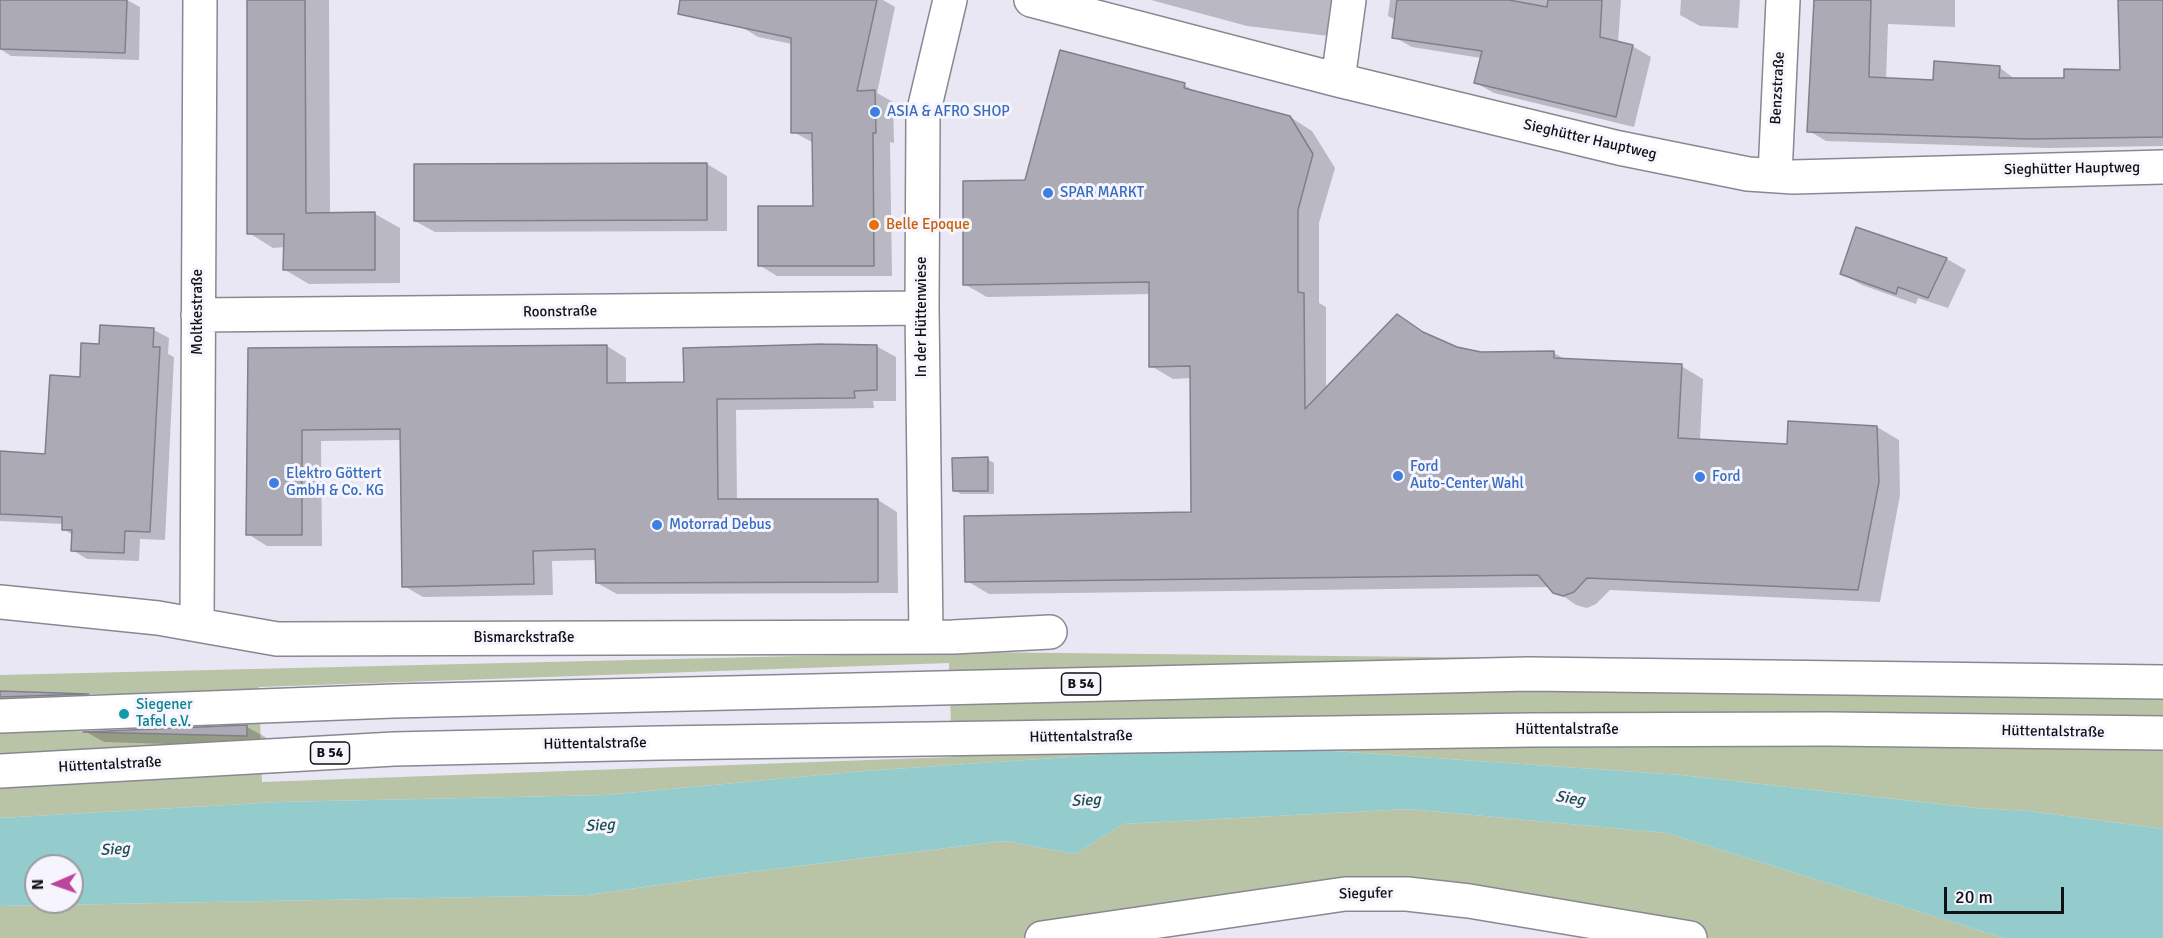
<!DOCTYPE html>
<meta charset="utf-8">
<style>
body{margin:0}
#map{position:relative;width:2163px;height:938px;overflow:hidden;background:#e9e7f3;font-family:Signika,sans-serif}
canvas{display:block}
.north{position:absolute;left:24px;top:854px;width:60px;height:60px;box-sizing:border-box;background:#f6f5fe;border:2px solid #9a9aa1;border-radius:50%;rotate:268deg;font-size:16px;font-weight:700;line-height:24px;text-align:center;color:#111115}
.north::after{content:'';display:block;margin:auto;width:21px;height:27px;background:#bd469c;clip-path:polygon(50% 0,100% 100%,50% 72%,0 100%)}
.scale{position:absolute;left:1944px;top:887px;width:120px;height:27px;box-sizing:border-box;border:3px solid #111115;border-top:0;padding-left:8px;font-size:18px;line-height:21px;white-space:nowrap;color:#111115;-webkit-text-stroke:4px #f6f5fe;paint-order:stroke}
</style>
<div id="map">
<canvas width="2163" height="938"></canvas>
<div class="north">N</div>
<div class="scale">20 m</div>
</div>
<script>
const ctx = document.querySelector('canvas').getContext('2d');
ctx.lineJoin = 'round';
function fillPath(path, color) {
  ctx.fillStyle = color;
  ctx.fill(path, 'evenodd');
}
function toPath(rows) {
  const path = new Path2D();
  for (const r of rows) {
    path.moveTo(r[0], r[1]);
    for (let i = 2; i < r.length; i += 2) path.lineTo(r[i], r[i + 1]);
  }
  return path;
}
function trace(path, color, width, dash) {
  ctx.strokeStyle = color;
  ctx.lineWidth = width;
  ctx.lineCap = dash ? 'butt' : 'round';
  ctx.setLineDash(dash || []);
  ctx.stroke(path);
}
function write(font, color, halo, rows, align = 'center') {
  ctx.font = font + ' Signika,sans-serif';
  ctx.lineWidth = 6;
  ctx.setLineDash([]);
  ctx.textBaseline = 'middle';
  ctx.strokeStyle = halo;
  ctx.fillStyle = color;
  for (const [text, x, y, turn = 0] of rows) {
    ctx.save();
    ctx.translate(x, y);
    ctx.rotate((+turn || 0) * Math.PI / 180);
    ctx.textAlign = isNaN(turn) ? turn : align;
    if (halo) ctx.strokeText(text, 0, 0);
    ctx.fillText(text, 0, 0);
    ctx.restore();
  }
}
fillPath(toPath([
 [968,652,2163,665,2163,829,2029,811,1975,808,1681,775,1246,745,864,771,606,795,279,802,0,818,0,729,246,736,248,699,0,691,0,675],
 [949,663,952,757,262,782,259,687],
 [1409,809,1667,833,2004,938,1690,938,1407,894,1042,938,0,938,0,906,588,895,749,872,1005,841,1075,854,1123,824]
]), '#b9c4a6');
fillPath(toPath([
 [1246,745,1681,775,1975,808,2029,811,2163,829,2163,938,2004,938,1667,833,1409,809,1123,824,1075,854,1005,841,749,872,588,895,0,906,0,818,279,802,606,795,864,771],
 [36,866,72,866,72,902,36,902]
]), '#94cccd');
fillPath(toPath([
 [0,0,127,0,140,7,139,60,11,56,0,49],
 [249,0,329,0,330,214,375,214,400,228,400,283,309,284,285,270,285,247,273,248,249,233],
 [746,0,883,0,895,7,877,93,893,102,894,143,890,142,892,276,777,276,759,265,814,207,814,143,793,132,792,44,758,37,740,26],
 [1151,0,1342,0,1337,37,1247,26],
 [1390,0,1621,0,1618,43,1632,46,1651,57,1634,127,1494,93,1476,83,1481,58,1412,47,1394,37,1396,20,1388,16],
 [1681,0,1740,0,1738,28,1700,26,1680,15],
 [1815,0,1955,0,1955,27,1888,24,1886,79,1934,81,1999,67,2016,80,2065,79,2122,71,2119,0,2163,0,2163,146,2046,148,1826,141,1809,131],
 [1184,85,1200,94,1290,117,1312,131,1335,168,1319,223,1319,303,1326,307,1326,389,1397,316,1431,337,1456,348,1481,354,1554,353,1566,360,1681,366,1703,379,1700,440,1789,445,1877,427,1899,440,1900,495,1880,602,1610,590,1596,604,1587,608,1576,605,1550,587,989,594,967,581,1193,514,1192,378,1173,379,1151,366,1151,294,987,297,964,284,1026,182],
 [707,164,727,176,727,231,435,232,415,221,415,165],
 [1857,229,1947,259,1966,270,1948,308,1918,298,1916,304,1862,285,1842,274],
 [154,330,169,338,168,354,174,357,165,540,140,539,139,561,87,559,72,550,73,535,63,529,64,524,0,521,0,453,46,455,81,379,101,346],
 [607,346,626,358,626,385,685,384,719,346,876,346,896,357,896,401,873,401,874,408,736,410,737,501,878,500,897,512,898,593,617,594,597,583,597,560,552,561,553,595,423,597,404,586,401,440,321,441,322,546,267,546,248,534,249,350],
 [987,459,994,463,994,494,961,494,954,490],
 [0,693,89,695,105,705,0,702],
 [247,727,267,738,266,747,104,742,88,733]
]), '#0003');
const building = toPath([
 [0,0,127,0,125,53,0,49,0,0],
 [247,0,305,0,306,213,375,212,375,270,283,270,284,234,247,234,247,0],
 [680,0,877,0,857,91,875,90,876,133,873,133,874,266,758,266,758,206,813,206,812,133,791,133,791,38,678,14,680,0],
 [1397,0,1509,0,1547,7,1548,0,1602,0,1600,37,1633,45,1616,117,1474,83,1482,51,1392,38,1397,0],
 [1814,0,1871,0,1869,77,1933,80,1934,61,2000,66,1999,78,2064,78,2064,69,2120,70,2118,0,2163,0,2163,137,2028,139,1807,132,1814,0],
 [1060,50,1185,83,1184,88,1290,116,1313,154,1298,210,1298,292,1304,293,1305,409,1397,314,1423,332,1457,347,1481,352,1554,351,1554,358,1682,364,1678,438,1787,444,1788,421,1877,426,1879,482,1858,590,1587,578,1574,592,1563,596,1553,593,1538,575,965,582,964,516,1191,512,1190,366,1149,367,1149,282,963,285,963,181,1025,180,1060,50],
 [707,163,707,220,414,221,414,164,707,163],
 [1856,227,1947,258,1928,298,1898,287,1896,294,1840,274,1856,227],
 [100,325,154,328,153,347,160,347,150,532,125,531,124,553,71,551,72,530,62,530,62,517,0,514,0,451,45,454,50,375,80,377,81,343,99,344,100,325],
 [823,344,877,345,877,390,854,391,855,398,717,399,718,499,878,499,878,582,596,583,595,549,533,551,534,584,402,587,400,429,302,430,302,535,246,535,248,348,607,345,607,383,684,382,683,348,823,344],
 [988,457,988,491,953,491,952,458,988,457],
 [0,691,89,694,0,697,0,691],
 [247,725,247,736,83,732,247,725]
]);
fillPath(building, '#acabb5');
trace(building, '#807f8a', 1.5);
const street = toPath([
 [1031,0,1338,80,1619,148,1748,174,1793,177,2163,167],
 [1338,80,1349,0],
 [1775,175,1783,0],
 [198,315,922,308],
 [0,602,158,618,277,639,953,637,1050,632],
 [197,624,200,0],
 [926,637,922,308,923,114,950,0],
 [1042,938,1345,894,1407,894,1469,901,1690,938]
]);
const highway = toPath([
 [0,716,393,701,1528,674,2163,682],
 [0,771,394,749,660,743,1531,730,1829,729,2163,733]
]);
trace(street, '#898892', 36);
trace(highway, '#898892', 36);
trace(street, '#fff', 33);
trace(highway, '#fff', 33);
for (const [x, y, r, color] of [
 [875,112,6,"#3f7fe0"],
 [1048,193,6,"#3f7fe0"],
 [874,225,6,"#e8710a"],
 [1398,476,6,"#3f7fe0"],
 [1700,477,6,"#3f7fe0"],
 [274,483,6,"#3f7fe0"],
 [657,525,6,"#3f7fe0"],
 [124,714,6,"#0f9aa8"]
]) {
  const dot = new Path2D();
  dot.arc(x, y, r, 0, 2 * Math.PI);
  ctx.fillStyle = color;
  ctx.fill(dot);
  trace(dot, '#f6f5fe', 2);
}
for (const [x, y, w] of [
 [1081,684,39],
 [330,753,39]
]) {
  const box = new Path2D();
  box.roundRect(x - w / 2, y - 11, w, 22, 4.5);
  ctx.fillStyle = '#f6f5fe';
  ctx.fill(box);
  trace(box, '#111115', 1.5);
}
write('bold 14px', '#111115', null, [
 ["B 54",1081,684],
 ["B 54",330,753]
]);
write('15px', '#111115', '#f6f5fe', [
 ["Benzstraße",1778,88,-87],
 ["Sieghütter Hauptweg",1590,140,13],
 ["Sieghütter Hauptweg",2072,169,-1],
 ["Moltkestraße",198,312,-90],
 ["Roonstraße",560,312,-1],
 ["In der Hüttenwiese",922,317,-90],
 ["Bismarckstraße",524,638],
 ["Hüttentalstraße",1567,730],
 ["Hüttentalstraße",2053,732,1],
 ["Hüttentalstraße",1081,737,-1],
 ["Hüttentalstraße",595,744,-1],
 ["Hüttentalstraße",110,765,-3],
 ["Siegufer",1366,894,-1]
]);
write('15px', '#366cbe', '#f6f5fe', [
 ["ASIA & AFRO SHOP",887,112],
 ["SPAR MARKT",1060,193],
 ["Ford",1410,467],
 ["Auto-Center Wahl",1410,484],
 ["Elektro Göttert",286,474],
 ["GmbH & Co. KG",286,491],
 ["Ford",1712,477],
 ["Motorrad Debus",669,525]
], 'left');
write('15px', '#c56008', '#f6f5fe', [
 ["Belle Epoque",886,225]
], 'left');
write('15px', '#0d838f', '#f6f5fe', [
 ["Siegener",136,705],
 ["Tafel e.V.",136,722]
], 'left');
write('italic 16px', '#1e4f51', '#f6f5fe', [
 ["Sieg",1570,799,8],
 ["Sieg",1086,801,-3],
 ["Sieg",600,826,-3],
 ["Sieg",115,850,-3]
]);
</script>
